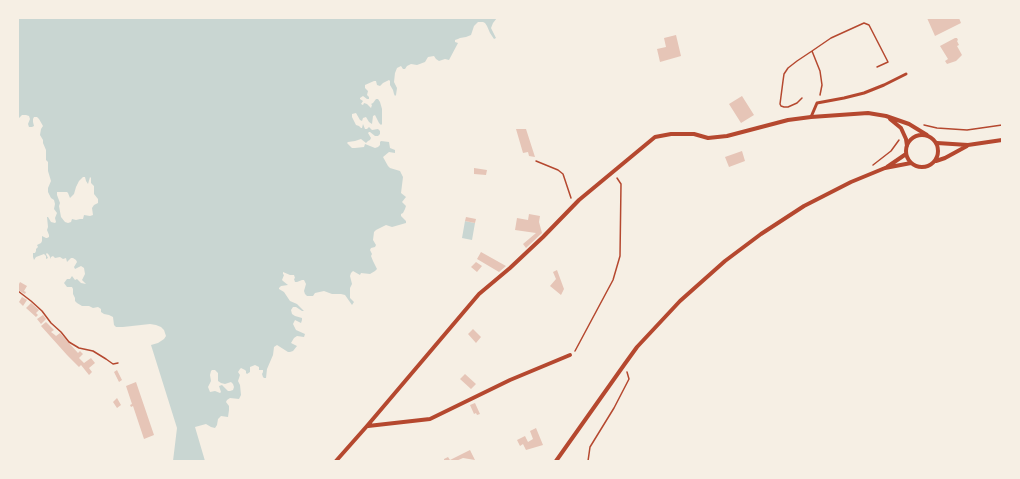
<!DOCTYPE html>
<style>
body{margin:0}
#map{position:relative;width:1020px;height:479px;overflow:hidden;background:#f6efe4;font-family:"Public Sans",sans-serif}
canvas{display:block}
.frame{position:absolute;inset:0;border:19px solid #f6efe4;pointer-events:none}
</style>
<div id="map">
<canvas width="1020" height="479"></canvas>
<div class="frame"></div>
</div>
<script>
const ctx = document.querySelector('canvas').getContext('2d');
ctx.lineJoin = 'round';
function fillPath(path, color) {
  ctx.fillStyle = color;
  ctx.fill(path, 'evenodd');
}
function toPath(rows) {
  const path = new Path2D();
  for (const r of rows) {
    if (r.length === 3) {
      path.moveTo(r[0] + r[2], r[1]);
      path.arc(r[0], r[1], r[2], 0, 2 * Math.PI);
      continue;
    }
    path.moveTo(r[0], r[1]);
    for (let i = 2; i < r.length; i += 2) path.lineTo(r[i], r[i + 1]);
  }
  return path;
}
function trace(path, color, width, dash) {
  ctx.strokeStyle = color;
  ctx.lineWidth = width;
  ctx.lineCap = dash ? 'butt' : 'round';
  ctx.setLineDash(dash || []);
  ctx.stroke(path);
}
fillPath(toPath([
 [18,18,497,18,493,23,491,28,496,38,494,39,490,33,487,26,485,23,483,22,478,22,474,26,471,35,466,37,460,38,458,39,455,40,455,42,458,43,449,60,445,59,439,61,436,59,434,56,428,57,425,62,417,65,411,64,407,66,405,69,403,69,401,66,397,68,395,73,394,82,397,88,396,95,395,96,394,94,393,90,390,85,390,81,389,80,383,83,380,86,377,85,376,81,374,81,365,85,365,88,368,91,367,95,369,97,369,99,367,99,363,96,360,98,360,99,363,101,361,104,363,105,364,103,367,104,371,108,372,105,371,104,373,103,376,99,378,99,380,102,382,109,382,124,381,125,379,123,375,115,373,116,372,124,369,122,366,117,363,118,362,121,360,120,356,113,352,114,352,117,356,125,359,126,361,128,362,128,363,124,365,129,367,129,369,127,372,130,378,129,380,131,380,134,378,136,375,136,370,132,369,132,368,133,371,138,370,140,368,141,366,143,361,139,355,141,348,142,347,143,352,148,355,148,364,147,365,144,375,148,378,147,380,145,380,142,381,141,389,142,390,148,395,150,395,153,389,152,383,157,388,166,390,168,400,171,403,177,401,193,406,197,402,202,406,206,405,209,403,213,401,214,401,216,406,221,406,223,392,227,386,225,376,230,374,232,373,240,376,245,375,247,371,248,370,250,372,254,371,256,373,261,377,269,375,271,370,274,361,273,360,275,353,271,351,273,350,276,352,284,350,288,350,298,354,302,352,305,345,295,341,294,332,294,324,291,315,293,313,296,307,296,305,294,304,291,306,284,304,280,302,280,297,282,295,282,294,279,295,278,294,275,290,275,283,272,283,274,284,275,282,280,283,281,288,285,281,286,279,288,279,289,284,292,290,301,297,304,304,311,302,311,296,307,293,307,291,310,292,314,295,316,302,318,302,320,301,323,295,320,293,324,296,330,305,334,304,337,297,336,294,338,291,343,297,346,293,351,290,352,288,352,277,345,274,347,273,355,267,369,266,378,264,378,263,377,262,374,263,372,263,370,259,370,259,367,255,365,250,367,250,372,247,374,246,373,246,371,245,370,241,368,240,369,238,372,240,375,238,381,240,385,241,395,239,399,230,398,227,400,226,402,229,406,229,410,228,417,221,416,218,419,217,425,215,428,211,427,206,424,195,427,205,461,173,461,177,428,151,345,158,343,164,339,166,336,164,330,161,327,156,325,150,324,123,327,116,327,114,325,113,317,109,315,104,314,101,312,101,309,98,307,93,308,89,306,82,306,77,303,75,301,75,298,73,294,73,289,72,287,67,287,64,283,67,279,70,279,72,276,75,280,77,279,81,283,86,284,82,280,85,274,84,268,81,266,75,269,74,267,77,262,76,260,73,258,71,258,67,262,66,258,63,259,60,257,55,258,53,256,51,257,51,259,49,255,47,253,46,254,48,258,46,259,46,256,44,254,36,257,34,260,33,257,33,253,35,253,36,251,36,249,38,247,37,245,41,243,42,241,42,236,46,238,47,238,49,237,49,235,47,230,48,227,47,217,48,217,51,222,55,223,56,222,55,218,57,213,54,209,55,204,54,200,51,198,48,192,48,188,51,181,48,171,48,162,46,160,46,150,43,143,43,140,40,135,41,129,43,126,39,119,37,117,34,117,33,119,33,122,34,126,32,127,29,127,28,124,30,119,29,116,26,115,22,115,19,118,18,117],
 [83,177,85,177,86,181,88,184,90,177,91,178,91,183,94,186,94,194,98,199,98,203,94,205,92,208,93,215,90,216,84,215,83,219,80,219,76,220,72,219,71,222,68,223,65,222,61,217,59,206,60,203,57,195,57,192,67,192,68,193,70,198,74,194,76,187,79,181],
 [212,370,215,370,218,373,218,381,221,383,225,384,231,382,233,384,234,387,233,390,230,391,228,391,222,385,219,386,221,392,220,393,215,391,210,392,208,387,211,381,210,375,211,371],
 [465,221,475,223,472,240,462,238]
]), '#c9d6d2');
fillPath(toPath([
 [927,18,959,18,961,23,935,36],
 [676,35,681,56,660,62,657,49,666,47,664,38],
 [955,38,957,38,958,40,957,41,959,45,957,46,962,55,956,61,947,64,945,61,948,59,940,46],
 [742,96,754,115,741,123,729,104],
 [516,129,526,129,535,157,529,156,528,152,523,153],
 [742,151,745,161,729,167,725,157],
 [474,168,487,170,486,175,474,174],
 [529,214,540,216,539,222,542,233,526,248,523,244,536,233,515,230,517,218,528,220],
 [466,217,476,219,475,223,465,221],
 [481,252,506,266,499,272,477,259],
 [476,262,482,266,477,272,471,267],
 [557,270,564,289,561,295,550,286,556,279,553,272],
 [20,282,27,286,24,291,26,292,25,294,18,290,18,283,19,284],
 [22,297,27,300,23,306,19,302],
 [31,303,39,310,36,313,38,315,36,317,26,308],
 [43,315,46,319,41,324,37,319],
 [46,322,54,330,51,332,55,335,56,336,60,333,78,353,80,351,83,354,79,358,84,363,91,358,95,363,89,368,92,372,89,375,81,365,79,367,67,355,41,326],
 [473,329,481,337,476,343,468,334],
 [117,370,122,380,119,382,114,372],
 [465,374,476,384,471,389,460,379],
 [136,382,154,435,144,439,133,406,131,407,130,405,132,404,126,386],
 [117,398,121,405,117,408,113,402],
 [475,403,480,414,477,415,476,413,474,414,470,405],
 [536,428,543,445,526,450,523,444,520,446,517,440,525,436,528,442,533,439,530,431],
 [470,450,475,460,463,458,456,461,444,461,444,459,448,457,450,460]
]), '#e6c5b7');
trace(toPath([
 [812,51,831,38,864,23,869,25,888,62,877,67],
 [802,98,797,103,788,107,784,107,781,106,780,104,783,81,784,74,788,68,797,61,812,51,820,71,822,85,820,95],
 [924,125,937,128,967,130,1002,125],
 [536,161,558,170,563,174,571,198],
 [873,165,891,151,899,140],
 [18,291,31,301,42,311,51,323,61,332,69,342,79,348,93,351,106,359,113,364,118,363],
 [575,351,613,280,620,256,621,184,617,178],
 [18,460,19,461],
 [588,461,590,447,614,408,629,379,627,372]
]), '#b5482f', 1.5);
trace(toPath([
 [811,117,817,103,844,98,864,93,884,85,906,74]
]), '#b5482f', 3);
trace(toPath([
 [890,119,901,128,906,139,907,146],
 [922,151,16],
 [937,143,968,145,1002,140],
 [936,161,945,158,967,146],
 [887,167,906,154],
 [368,426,430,419,510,380,570,355],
 [336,461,367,426,479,294,510,268,543,237,579,200,655,137,671,134,694,134,708,138,727,136,788,120,811,117,868,113,886,116,909,124,927,135],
 [556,461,624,365,637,347,680,301,725,261,761,234,804,206,851,182,885,168,911,163]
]), '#b5482f', 4);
</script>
